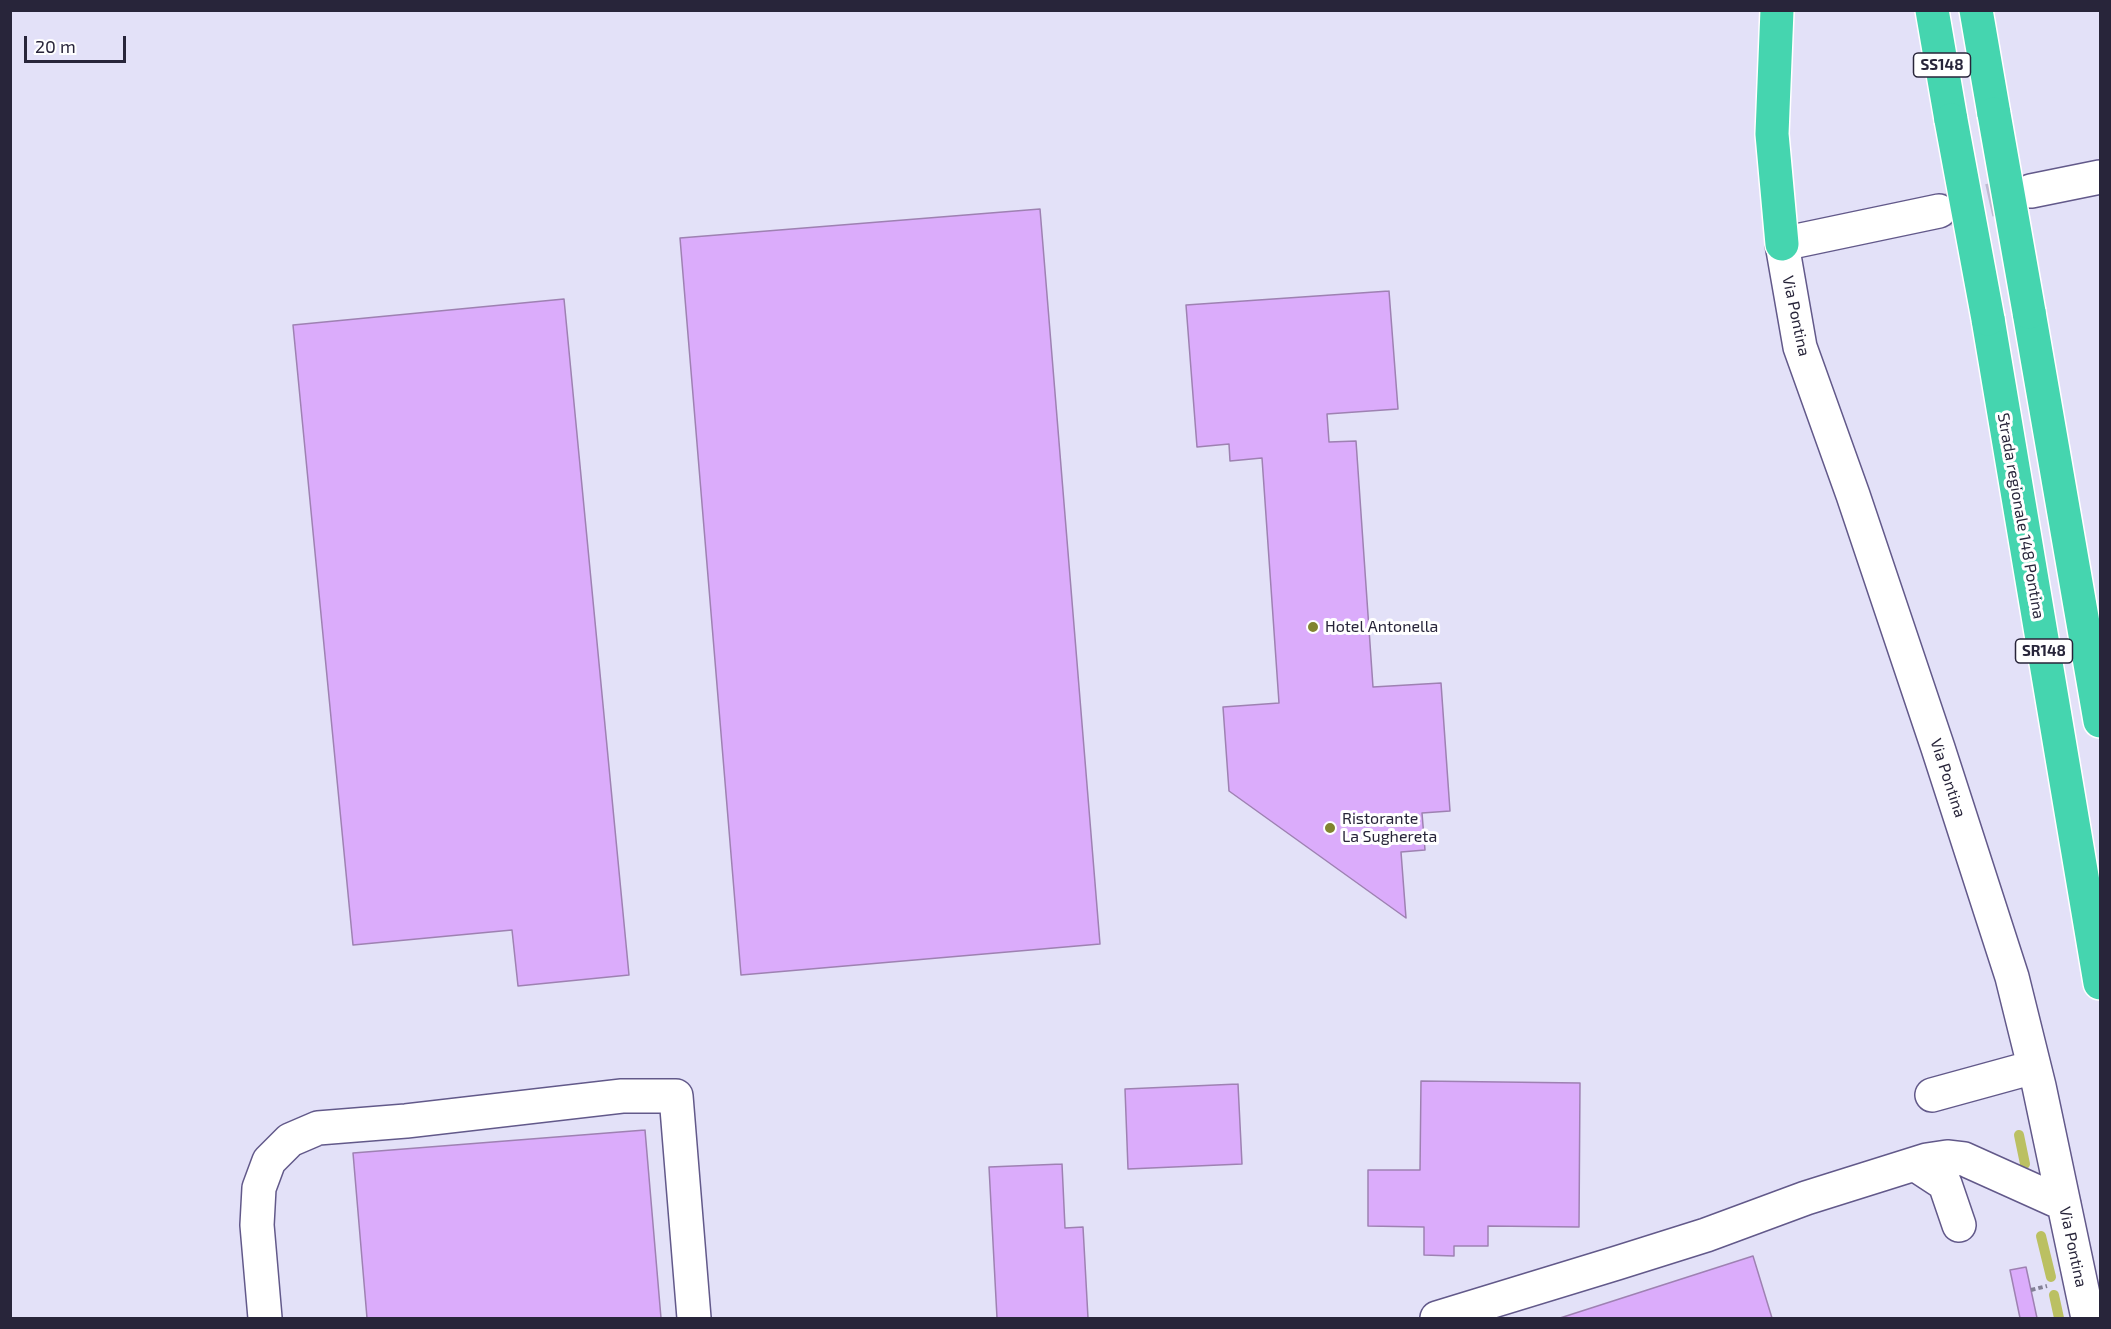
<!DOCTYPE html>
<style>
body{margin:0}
#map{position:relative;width:2111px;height:1329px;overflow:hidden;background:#e3e1f8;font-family:"Exo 2",sans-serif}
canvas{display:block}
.frame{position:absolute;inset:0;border:12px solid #28253a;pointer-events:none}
.scale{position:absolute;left:24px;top:36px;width:102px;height:27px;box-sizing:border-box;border:3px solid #28253a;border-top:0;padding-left:8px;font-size:18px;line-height:21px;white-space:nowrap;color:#28253a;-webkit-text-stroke:4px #fff;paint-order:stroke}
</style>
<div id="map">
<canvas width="2111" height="1329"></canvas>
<div class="frame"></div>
<div class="scale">20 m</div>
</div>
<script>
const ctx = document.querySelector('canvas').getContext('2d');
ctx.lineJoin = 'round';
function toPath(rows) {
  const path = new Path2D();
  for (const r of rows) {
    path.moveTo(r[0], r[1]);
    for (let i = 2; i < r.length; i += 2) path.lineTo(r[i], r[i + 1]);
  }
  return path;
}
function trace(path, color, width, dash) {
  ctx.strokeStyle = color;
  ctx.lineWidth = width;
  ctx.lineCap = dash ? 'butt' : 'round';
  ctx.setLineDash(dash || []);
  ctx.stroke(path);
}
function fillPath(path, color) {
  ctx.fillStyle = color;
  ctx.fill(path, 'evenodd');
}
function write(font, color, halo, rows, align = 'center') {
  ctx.font = font + ' "Exo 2",sans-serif';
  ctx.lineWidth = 6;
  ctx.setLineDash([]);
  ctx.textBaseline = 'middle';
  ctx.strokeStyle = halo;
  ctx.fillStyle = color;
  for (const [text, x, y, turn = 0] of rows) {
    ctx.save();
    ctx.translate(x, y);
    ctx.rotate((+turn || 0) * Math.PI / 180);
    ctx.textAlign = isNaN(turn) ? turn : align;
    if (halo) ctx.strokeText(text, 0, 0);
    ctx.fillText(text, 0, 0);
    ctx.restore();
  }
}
trace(toPath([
 [2019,1135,2025,1164],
 [2041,1236,2051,1277],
 [2054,1295,2059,1318]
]), '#bbc062', 10);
const building = toPath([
 [1040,209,1100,944,741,975,680,238,1040,209],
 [1389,291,1398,409,1327,414,1329,442,1356,441,1373,687,1441,683,1450,811,1422,813,1425,850,1401,852,1406,918,1229,791,1223,707,1279,703,1262,458,1230,461,1229,444,1197,447,1186,305,1389,291],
 [564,299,629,975,518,986,512,930,353,945,293,325,564,299],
 [1421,1081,1580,1083,1579,1227,1488,1226,1488,1246,1454,1246,1454,1256,1424,1255,1424,1227,1368,1226,1368,1170,1420,1170,1421,1081],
 [1238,1084,1242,1164,1128,1169,1125,1089,1238,1084],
 [645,1130,661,1318,367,1318,353,1153,645,1130],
 [1062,1164,1065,1228,1083,1227,1088,1318,997,1318,989,1167,1062,1164],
 [1753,1256,1772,1318,1560,1318,1753,1256],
 [2026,1267,2031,1290,2037,1318,2020,1318,2010,1270,2026,1267]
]);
fillPath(building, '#dbacfb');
trace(building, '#9e81b2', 1.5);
trace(toPath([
 [1941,211,2031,191]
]), '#bebbd2', 33, [33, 16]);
const minor = toPath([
 [2031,191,2100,177],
 [1939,211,1782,244,1800,347,1853,495,1938,748,2012,977,2039,1086,2088,1318],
 [1932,1095,2034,1067],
 [1916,1165,1945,1184,1959,1225],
 [265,1318,257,1225,259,1188,269,1161,290,1140,318,1128,406,1121,622,1096,676,1096,694,1318],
 [1437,1318,1617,1263,1706,1235,1806,1198,1927,1160,1947,1157,1964,1159,2064,1204]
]);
const highway = toPath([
 [1777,10,1772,134,1782,244],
 [1932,10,1951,120],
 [1976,10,1994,114],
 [2029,312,2100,721],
 [1988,319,2100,983]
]);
trace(minor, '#62598a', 36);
trace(highway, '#fff', 36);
trace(toPath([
 [2031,1290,2047,1286]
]), '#838096', 4, [4.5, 3]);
trace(minor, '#fff', 33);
trace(highway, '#45d5af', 33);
const highwayBridge = toPath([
 [1994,114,2029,312],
 [1951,120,1988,319]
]);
trace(highwayBridge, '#fff', 36, []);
trace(highwayBridge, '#45d5af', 33);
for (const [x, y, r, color] of [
 [1313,627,6,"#81842f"],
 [1330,828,6,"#81842f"]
]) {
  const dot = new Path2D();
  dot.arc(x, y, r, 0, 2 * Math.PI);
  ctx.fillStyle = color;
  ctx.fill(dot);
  trace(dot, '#fff', 2);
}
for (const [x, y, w] of [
 [1942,65,57],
 [2044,651,57]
]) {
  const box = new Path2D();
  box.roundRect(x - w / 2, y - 12, w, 24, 4.5);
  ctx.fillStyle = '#fff';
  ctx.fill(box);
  trace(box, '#28253a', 1.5);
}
write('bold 15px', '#28253a', null, [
 ["SS148",1942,65],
 ["SR148",2044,651]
]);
write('16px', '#28253a', '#fff', [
 ["Via Pontina",1796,316,78],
 ["Strada regionale 148 Pontina",2021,516,80],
 ["Via Pontina",1948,778,72],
 ["Via Pontina",2073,1247,78]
]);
write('16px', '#28253a', '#fff', [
 ["Hotel Antonella",1325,627],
 ["Ristorante",1342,819],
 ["La Sughereta",1342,837]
], 'left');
</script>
